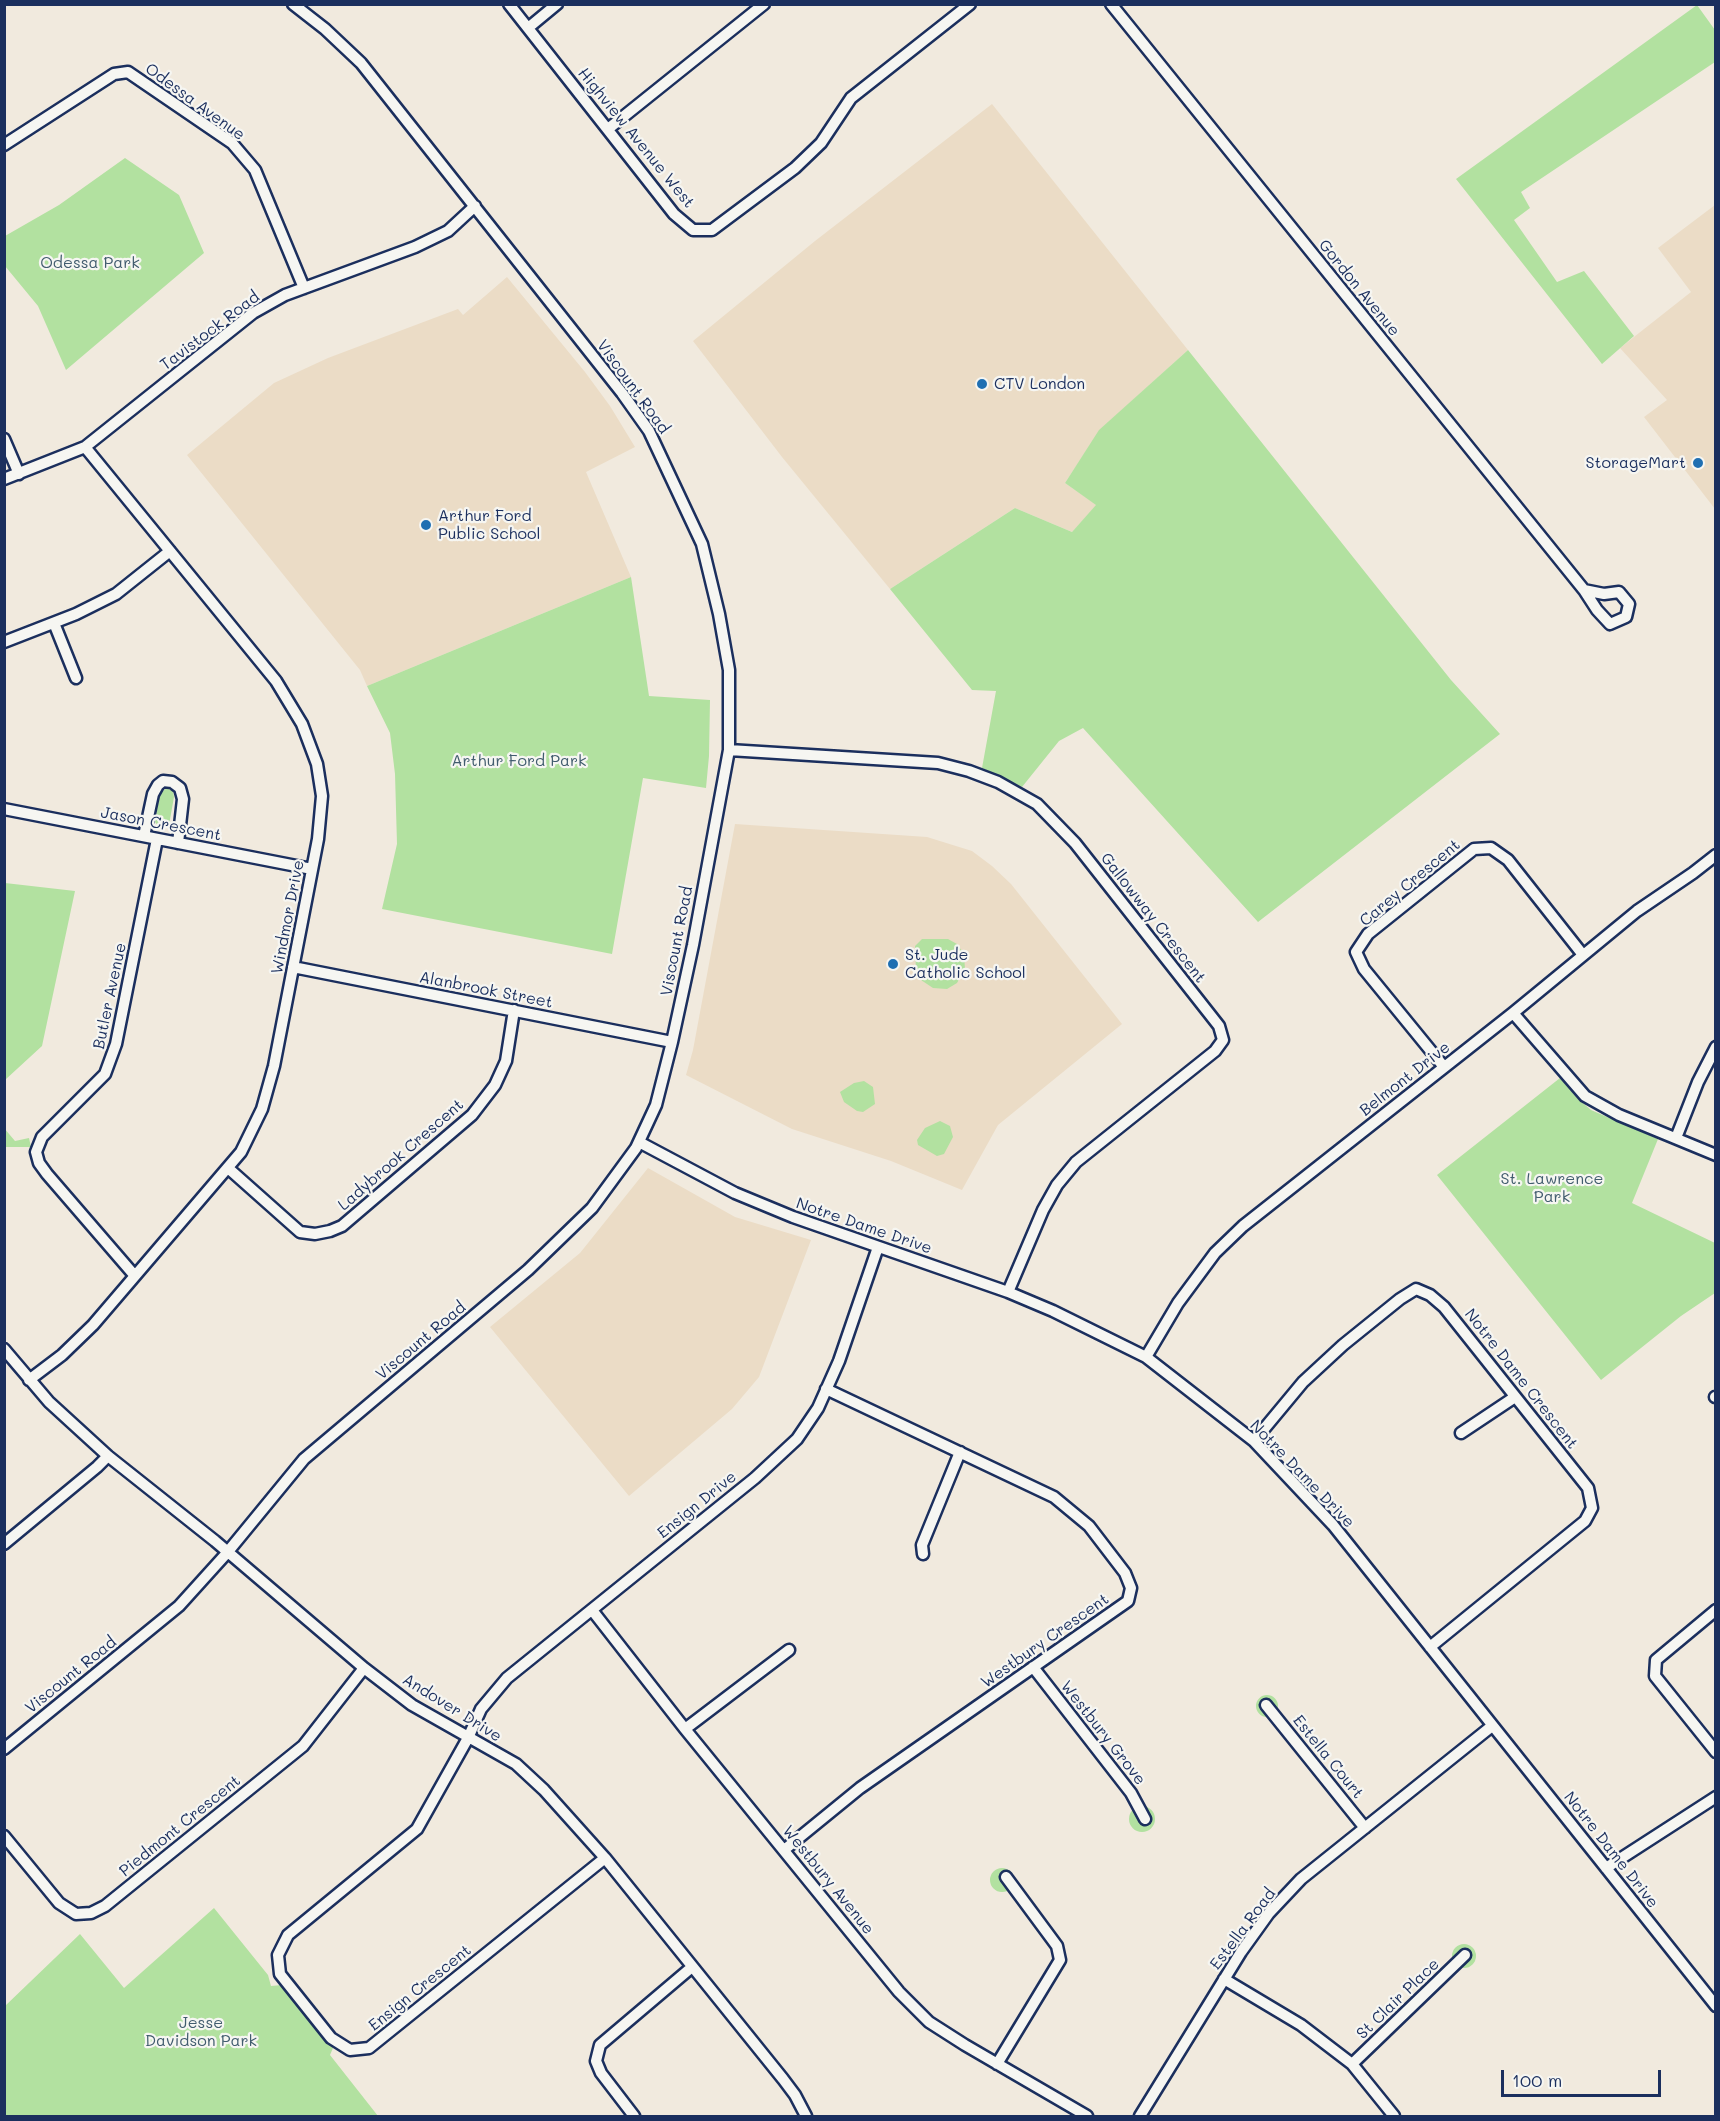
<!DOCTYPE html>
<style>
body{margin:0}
#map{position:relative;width:1720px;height:2121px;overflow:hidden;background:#f1eade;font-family:Mali,sans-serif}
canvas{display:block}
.frame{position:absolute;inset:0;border:6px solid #1b2f5e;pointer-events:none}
.scale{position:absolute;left:1501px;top:2070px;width:160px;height:27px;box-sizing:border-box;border:3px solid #1b2f5e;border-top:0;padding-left:8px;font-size:18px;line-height:21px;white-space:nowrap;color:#1b2f5e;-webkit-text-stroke:4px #f6f6f2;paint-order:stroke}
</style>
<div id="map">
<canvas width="1720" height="2121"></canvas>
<div class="frame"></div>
<div class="scale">100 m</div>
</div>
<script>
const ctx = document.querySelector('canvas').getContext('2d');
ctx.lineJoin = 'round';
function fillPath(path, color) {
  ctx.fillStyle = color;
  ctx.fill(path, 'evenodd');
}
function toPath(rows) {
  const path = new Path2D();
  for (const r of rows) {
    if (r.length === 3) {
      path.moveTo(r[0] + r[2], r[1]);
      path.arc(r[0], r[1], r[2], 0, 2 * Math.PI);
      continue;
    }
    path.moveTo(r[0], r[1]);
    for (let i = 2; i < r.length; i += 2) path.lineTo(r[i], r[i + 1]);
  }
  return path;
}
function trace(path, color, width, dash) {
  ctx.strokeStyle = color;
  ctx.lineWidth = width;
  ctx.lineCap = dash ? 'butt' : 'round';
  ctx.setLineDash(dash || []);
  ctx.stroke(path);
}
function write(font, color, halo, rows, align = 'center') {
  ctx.font = font + ' Mali,sans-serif';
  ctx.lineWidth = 4.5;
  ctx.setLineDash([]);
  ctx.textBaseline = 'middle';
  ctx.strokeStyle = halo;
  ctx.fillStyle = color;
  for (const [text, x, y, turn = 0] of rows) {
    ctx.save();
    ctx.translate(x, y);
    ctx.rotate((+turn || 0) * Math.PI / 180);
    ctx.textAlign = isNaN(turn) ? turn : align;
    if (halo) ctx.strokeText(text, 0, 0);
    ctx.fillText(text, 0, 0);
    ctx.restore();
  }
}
fillPath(toPath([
 [992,104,1188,350,1100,430,1065,483,1097,505,1072,532,1015,508,890,589,782,457,693,341,815,241],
 [1715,205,1715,509,1644,417,1667,400,1620,348,1691,292,1658,248],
 [507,277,585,372,610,406,635,447,586,472,631,577,367,686,360,670,187,455,274,383,328,358,458,309,463,315],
 [735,824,927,837,972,851,992,866,1011,884,1122,1024,998,1125,962,1190,891,1161,792,1129,686,1075,693,1050],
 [648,1168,735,1217,811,1240,759,1377,732,1409,629,1496,490,1327,580,1253]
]), '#ebdcc6');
fillPath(toPath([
 [1697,5,1715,30,1715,62,1521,192,1530,208,1514,220,1557,282,1584,271,1634,336,1602,364,1456,179],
 [125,158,179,195,204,253,66,370,38,306,5,266,5,236,59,205],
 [1188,350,1451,680,1500,734,1258,922,1083,728,1059,741,1022,787,982,768,996,691,972,690,890,589,1015,508,1072,532,1096,505,1065,483,1099,430],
 [631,577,649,696,710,700,709,756,706,788,643,778,612,954,382,909,397,844,395,774,390,733,367,686],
 [167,788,173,791,174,797,169,825,161,829,155,822,160,793],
 [5,883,75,891,42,1046,5,1080],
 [922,939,948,939,957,944,964,954,965,969,957,983,947,989,933,988,921,980,916,971,915,946],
 [1560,1078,1576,1097,1591,1110,1658,1139,1632,1203,1715,1243,1715,1293,1681,1316,1601,1380,1437,1175],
 [864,1081,873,1087,875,1104,863,1112,857,1111,844,1102,840,1092,854,1083],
 [940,1121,950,1126,953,1137,944,1154,937,1156,918,1145,917,1140,925,1128],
 [4,1128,15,1141,29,1138,31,1147,5,1147],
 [1267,1706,11],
 [1142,1819,13],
 [1002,1880,12],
 [214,1908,268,1975,271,1986,282,1985,333,2048,330,2055,378,2116,5,2116,5,2006,80,1934,124,1988],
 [1464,1956,12]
]), '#b2e1a0');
const minor = toPath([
 [509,4,674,214,693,230,712,230,795,168,821,143,851,98,970,4],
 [1111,4,1584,590,1597,610,1610,624,1626,617,1629,604,1619,592,1604,594,1584,590],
 [528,28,557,4],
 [608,129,764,4],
 [4,145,114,74,128,72,232,143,255,170,304,288],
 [4,439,19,474],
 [4,479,85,447,253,313,285,295,415,247,448,231,475,206],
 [54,623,76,678],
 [4,642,76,614,116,594,170,551],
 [729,750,938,763,969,771,998,782,1037,804,1075,843,1219,1026,1223,1040,1215,1051,1076,1162,1057,1185,1043,1210,1008,1292],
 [4,809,312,869],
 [144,836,153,794,158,785,163,781,172,782,180,788,183,799,178,843],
 [293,967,672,1042],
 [1513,1013,1585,1096,1619,1115,1716,1155],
 [1444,1067,1364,969,1356,952,1368,934,1474,849,1491,848,1508,860,1583,955],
 [1676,1138,1698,1082,1716,1047],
 [639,1142,735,1193,793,1217,1008,1292,1053,1311,1146,1357,1254,1441,1333,1525,1716,2006],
 [228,1168,300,1232,315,1234,330,1231,342,1226,472,1115,495,1085,506,1061,514,1010],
 [135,1276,47,1174,39,1163,36,1152,42,1137,105,1074,116,1044,157,839],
 [4,1349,49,1402,108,1456,215,1541,364,1668,412,1705,516,1764,544,1790,605,1858,783,2079,795,2095,806,2116],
 [1146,1357,1178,1303,1215,1253,1243,1226,1513,1013,1637,911,1693,873,1716,855],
 [29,1380,62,1355,93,1325,241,1152,262,1109,274,1066,318,839,322,796,317,764,302,724,276,681,85,447],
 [1715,1397,1716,1397],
 [1461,1433,1515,1397],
 [1254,1441,1303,1382,1343,1345,1400,1299,1416,1289,1430,1295,1444,1307,1588,1488,1592,1508,1585,1521,1430,1647],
 [4,1544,97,1467,108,1456],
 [923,1554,922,1545,960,1452],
 [592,1610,685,1729,899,1992,929,2022,965,2045,1087,2116],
 [1716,1610,1656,1660,1655,1676,1716,1752],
 [1033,1667,1131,1793,1145,1819],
 [1266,1705,1365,1828],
 [685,1729,789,1650],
 [4,1749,179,1606,226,1554,304,1459,528,1270,592,1208,636,1148,656,1105,672,1042,693,945,729,750,729,670,719,614,702,544,649,431,622,393,361,63,325,29,293,4],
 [4,1836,59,1903,76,1914,91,1913,105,1906,303,1746,364,1668],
 [784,1850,860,1788,1128,1601,1131,1588,1125,1573,1089,1526,1054,1497,826,1389],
 [605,1858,369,2048,350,2050,331,2038,280,1974,278,1955,288,1935,417,1829,468,1738,481,1709,507,1678,755,1478,797,1439,818,1408,839,1361,878,1247],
 [1606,1868,1716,1797],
 [1224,1979,1301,2025,1352,2064,1394,2116],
 [997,2064,1060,1960,1057,1946,1006,1877],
 [1352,2064,1465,1955],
 [634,2116,601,2073,596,2061,600,2045,692,1967],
 [1140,2116,1241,1952,1269,1913,1301,1879,1492,1726]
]);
trace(minor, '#1b2f5e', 15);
trace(minor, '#f6f6f2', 10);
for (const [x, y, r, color] of [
 [982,384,6,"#1f6fb2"],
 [1698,463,6,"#1f6fb2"],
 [426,525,6,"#1f6fb2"],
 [893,964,6,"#1f6fb2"]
]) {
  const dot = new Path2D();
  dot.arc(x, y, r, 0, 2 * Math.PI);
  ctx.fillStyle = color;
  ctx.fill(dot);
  trace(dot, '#f6f6f2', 2);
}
write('16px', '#1b2f5e', '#f6f6f2', [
 ["Odessa Avenue",195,102,36],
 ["Highview Avenue West",636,138,51],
 ["Gordon Avenue",1359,288,51],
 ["Tavistock Road",210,331,-37],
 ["Viscount Road",633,387,54],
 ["Jason Crescent",161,824,11],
 ["Carey Crescent",1410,883,-40],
 ["Windmor Drive",288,917,-79],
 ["Gallowway Crescent",1153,918,52],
 ["Viscount Road",677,941,-79],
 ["Alanbrook Street",486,990,11],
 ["Butler Avenue",110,996,-78],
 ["Belmont Drive",1405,1079,-38],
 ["Ladybrook Crescent",401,1155,-41],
 ["Notre Dame Drive",864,1226,19],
 ["Viscount Road",421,1341,-40],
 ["Notre Dame Crescent",1521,1379,52],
 ["Notre Dame Drive",1302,1474,46],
 ["Ensign Drive",697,1505,-39],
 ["Westbury Crescent",1045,1641,-35],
 ["Viscount Road",71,1675,-39],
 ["Andover Drive",452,1708,32],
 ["Westbury Grove",1103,1733,52],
 ["Estella Court",1328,1757,51],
 ["Piedmont Crescent",180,1826,-39],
 ["Notre Dame Drive",1611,1850,52],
 ["Westbury Avenue",828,1880,51],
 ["Estella Road",1243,1929,-53],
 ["Ensign Crescent",420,1988,-39],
 ["St Clair Place",1398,1999,-44]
]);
write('16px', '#415c6e', '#f6f6f2', [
 ["Odessa Park",90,263],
 ["Arthur Ford Park",519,761],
 ["St. Lawrence",1552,1179],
 ["Park",1552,1197],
 ["Jesse",201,2023],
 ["Davidson Park",201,2041]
]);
write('16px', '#1b2f5e', '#f6f6f2', [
 ["CTV London",994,384],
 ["StorageMart",1686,463,"right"],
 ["Arthur Ford",438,516],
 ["Public School",438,534],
 ["St. Jude",905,955],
 ["Catholic School",905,973]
], 'left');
</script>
